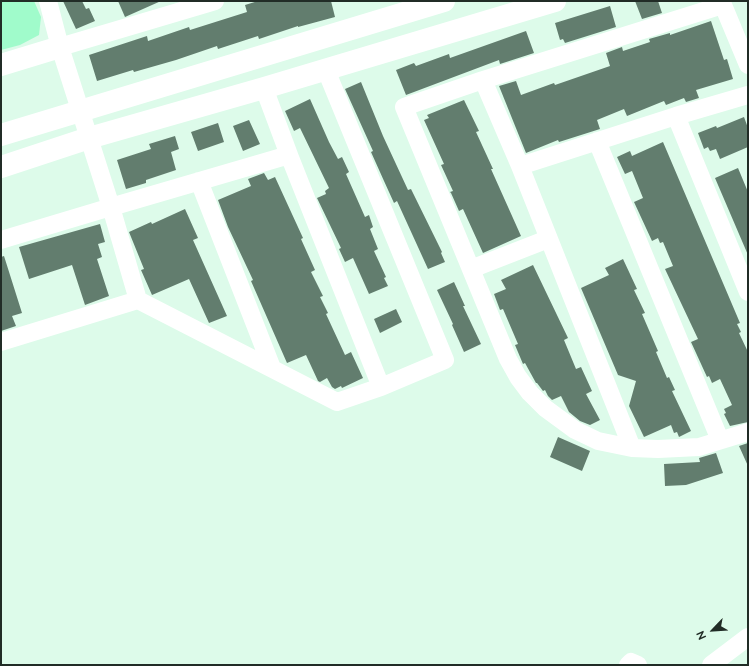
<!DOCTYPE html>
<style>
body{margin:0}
#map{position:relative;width:749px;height:666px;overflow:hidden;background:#ddfbea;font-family:Raleway,sans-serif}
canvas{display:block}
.frame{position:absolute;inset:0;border:2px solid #212c26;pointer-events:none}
.north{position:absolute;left:693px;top:610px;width:40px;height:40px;-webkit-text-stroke:3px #ddfbea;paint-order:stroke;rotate:245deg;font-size:11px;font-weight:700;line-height:16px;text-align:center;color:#212c26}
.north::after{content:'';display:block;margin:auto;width:14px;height:18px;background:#212c26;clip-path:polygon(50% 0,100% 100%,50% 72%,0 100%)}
</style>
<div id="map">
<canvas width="749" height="666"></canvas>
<div class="frame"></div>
<div class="north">N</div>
</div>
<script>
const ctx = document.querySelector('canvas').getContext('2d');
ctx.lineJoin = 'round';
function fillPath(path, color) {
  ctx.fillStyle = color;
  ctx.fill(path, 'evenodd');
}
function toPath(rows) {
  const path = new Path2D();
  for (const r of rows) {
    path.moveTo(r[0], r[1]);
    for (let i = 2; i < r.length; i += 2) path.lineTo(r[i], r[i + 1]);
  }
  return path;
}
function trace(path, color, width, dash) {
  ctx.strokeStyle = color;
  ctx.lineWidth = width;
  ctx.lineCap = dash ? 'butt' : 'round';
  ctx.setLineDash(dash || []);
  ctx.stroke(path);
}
fillPath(toPath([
 [1,1,34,1,41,17,39,35,20,45,1,50]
]), '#a0fbcb');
fillPath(toPath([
 [63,1,82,1,86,9,89,8,95,21,76,29],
 [118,1,161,1,125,17],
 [258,1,331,1,335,17,298,27,298,26,259,39,258,36,218,49,217,46,176,60,134,72,133,70,97,81,89,55,147,36,148,41,189,27,190,30,247,12,245,5],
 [635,1,658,1,662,13,642,19],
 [610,6,616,27,565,43,563,39,560,40,555,23],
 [711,21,724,60,727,59,733,79,696,90,699,98,686,102,684,98,666,105,664,101,627,116,624,109,597,120,600,129,559,142,558,140,526,153,499,86,516,81,521,95,554,83,555,85,610,66,606,53,622,47,623,51,650,42,649,39,670,33,670,35],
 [526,31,534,53,500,64,499,60,406,95,396,70,414,63,416,66,449,54,450,58],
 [361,82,383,136,408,190,411,189,442,252,441,253,445,262,428,269,397,201,394,203,384,181,371,152,373,151,345,89],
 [310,99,329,142,338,159,342,157,349,172,346,174,365,217,369,215,373,227,370,229,378,249,374,251,386,277,384,278,388,286,369,294,353,258,345,262,339,249,341,248,317,198,326,194,325,191,329,188,300,128,294,131,285,111],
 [464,100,479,131,476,132,493,169,491,169,521,236,483,253,463,209,459,211,451,193,450,192,453,191,441,165,444,164,424,120,429,118,427,115],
 [744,117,748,128,748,147,720,159,716,149,710,151,708,147,704,149,698,133,716,126,717,128],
 [249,120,260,144,243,151,233,126],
 [218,123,224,142,198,151,191,132],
 [175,136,179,149,171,152,176,170,146,180,146,183,126,189,117,160,151,149,149,144],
 [663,142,740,323,737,324,741,332,739,333,748,352,748,422,730,426,724,414,726,413,724,409,732,405,720,379,712,383,709,376,707,377,691,342,698,339,665,269,673,266,663,242,660,243,658,238,652,241,634,202,643,198,632,171,625,174,617,157,630,151,632,156],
 [738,168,748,192,748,255,715,178],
 [264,173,268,180,275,177,286,201,303,238,301,239,315,270,311,272,323,296,320,297,328,313,326,314,345,355,351,352,363,378,342,388,341,386,335,389,332,387,327,378,320,382,318,381,306,355,287,363,251,281,253,280,228,227,218,200,251,186,248,179],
 [185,209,198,238,193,240,227,316,209,323,189,279,152,295,141,270,144,269,129,232,151,222,152,224],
 [100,224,105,242,98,244,102,257,97,259,109,296,85,305,72,265,29,279,19,247],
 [4,256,22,313,12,316,16,326,1,331,1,257],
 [623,259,637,289,634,290,645,313,642,314,658,351,656,352,667,378,669,377,675,390,672,391,691,431,679,437,677,432,674,433,671,425,644,437,629,406,636,381,618,375,581,288,609,275,605,268],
 [533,265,568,338,564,340,576,369,581,367,592,391,586,394,600,420,590,425,580,421,569,412,561,396,552,400,548,396,545,390,543,391,537,383,536,383,525,363,523,364,515,345,518,344,503,309,500,310,494,294,506,289,501,280],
 [454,282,465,306,463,306,481,344,464,352,452,325,453,324,437,290],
 [396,309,402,322,380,333,374,319],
 [558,437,590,451,582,471,550,457],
 [748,443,748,466,739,446],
 [716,453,723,473,686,485,665,486,664,464,700,462,699,458]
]), '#627d6e');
trace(toPath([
 [48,1,60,47,111,207,289,155,381,387],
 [60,47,215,1],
 [748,65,723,5,483,80,404,107,508,359,518,377,530,393,545,408,575,430,598,441,632,448,658,449,699,447,748,432],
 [483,80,520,166,632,448],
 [264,88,289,155],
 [676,116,748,292],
 [597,141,720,440],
 [520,166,676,116,748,95],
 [199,181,272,368],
 [1,240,111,207,138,300,337,402,381,387,445,360,326,70],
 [471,269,548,239],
 [1,342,138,300],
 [628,665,631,662,638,665],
 [711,665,748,637]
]), '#fff', 18);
trace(toPath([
 [1,65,60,47],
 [1,135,444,1],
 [1,167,89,138,264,88,555,1]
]), '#fff', 22);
</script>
